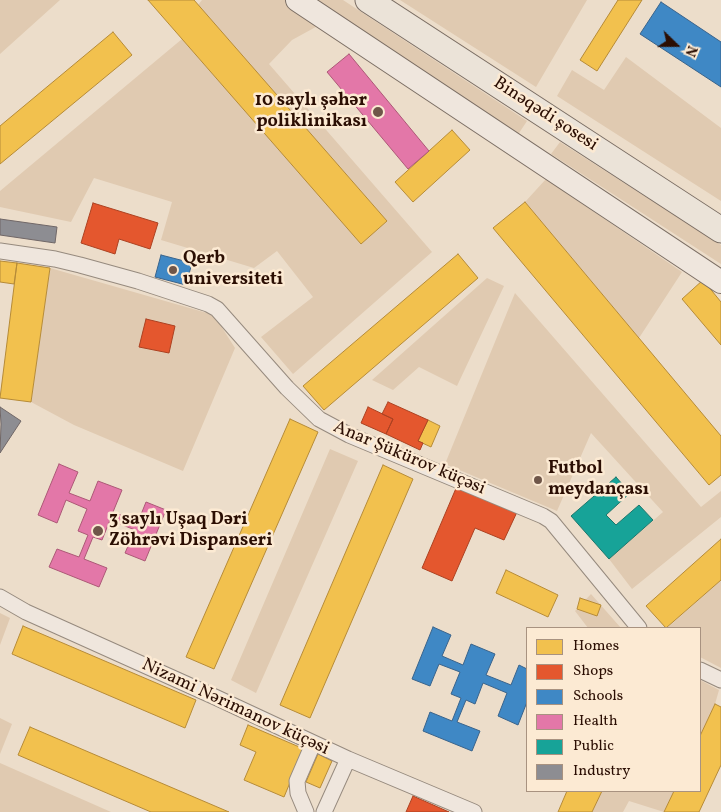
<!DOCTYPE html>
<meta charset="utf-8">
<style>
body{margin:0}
#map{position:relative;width:721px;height:812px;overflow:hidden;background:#ecddca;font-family:Vollkorn,serif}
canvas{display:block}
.legend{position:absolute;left:526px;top:627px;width:175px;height:165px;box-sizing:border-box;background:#fcead3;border:1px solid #a89280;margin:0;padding:6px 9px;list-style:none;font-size:15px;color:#2b0e03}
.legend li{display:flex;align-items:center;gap:10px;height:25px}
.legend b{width:25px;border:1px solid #a89280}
.north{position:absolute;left:651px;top:20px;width:50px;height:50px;-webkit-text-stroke:4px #fcead3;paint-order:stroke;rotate:112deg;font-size:14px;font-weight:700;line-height:20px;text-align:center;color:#2b0e03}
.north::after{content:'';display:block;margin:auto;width:18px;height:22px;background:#2b0e03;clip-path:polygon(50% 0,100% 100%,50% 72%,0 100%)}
</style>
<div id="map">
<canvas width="721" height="812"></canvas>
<ul class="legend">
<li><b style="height:14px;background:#f2c14e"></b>Homes</li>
<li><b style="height:14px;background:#e4572e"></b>Shops</li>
<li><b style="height:14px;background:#3f88c5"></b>Schools</li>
<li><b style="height:14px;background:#e377a8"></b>Health</li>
<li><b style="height:14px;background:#17a398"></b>Public</li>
<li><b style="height:14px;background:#8d8d92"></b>Industry</li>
</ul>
<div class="north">N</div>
</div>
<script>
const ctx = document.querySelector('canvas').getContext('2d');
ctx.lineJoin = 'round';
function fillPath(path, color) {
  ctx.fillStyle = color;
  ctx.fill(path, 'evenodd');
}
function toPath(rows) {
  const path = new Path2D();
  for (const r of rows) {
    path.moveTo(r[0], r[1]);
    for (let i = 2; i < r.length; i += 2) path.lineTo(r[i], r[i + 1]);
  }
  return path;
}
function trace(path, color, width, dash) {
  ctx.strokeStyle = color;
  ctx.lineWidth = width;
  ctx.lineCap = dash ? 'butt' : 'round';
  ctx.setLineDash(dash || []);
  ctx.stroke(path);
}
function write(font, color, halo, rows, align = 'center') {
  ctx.font = font + ' Vollkorn,serif';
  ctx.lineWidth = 5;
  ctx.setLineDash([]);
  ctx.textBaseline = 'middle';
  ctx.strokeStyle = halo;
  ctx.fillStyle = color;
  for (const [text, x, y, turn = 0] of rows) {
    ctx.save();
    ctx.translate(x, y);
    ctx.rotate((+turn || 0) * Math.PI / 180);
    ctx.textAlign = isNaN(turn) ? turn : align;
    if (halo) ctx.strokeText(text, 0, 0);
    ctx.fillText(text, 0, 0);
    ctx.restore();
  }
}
fillPath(toPath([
 [0,0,60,0,0,54],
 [202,0,343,0,527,121,517,136,334,17,292,40,269,64,432,252,293,374,261,337,313,297,277,251,254,268,161,240,172,202,94,178,71,222,0,207,0,191,182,39,361,243,387,221,198,5],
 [400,0,587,0,536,87],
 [626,57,721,128,721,201,557,96,572,70,604,90],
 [560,142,721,245,721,264,551,154],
 [546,179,682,272,639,338,525,202],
 [50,268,214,315,235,348,183,471,74,425,31,402],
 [487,278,504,286,457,386,419,367,393,390,372,380],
 [515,293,701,507,721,491,721,517,632,589,609,559,663,512,591,433,557,511,445,464],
 [330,449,358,461,256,693,231,680],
 [721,580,721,668,700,657,700,628,667,628],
 [591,594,621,628,588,628,575,611],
 [0,613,10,618,0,645],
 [700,680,719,690,715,704,700,736],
 [0,718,12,724,0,754],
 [0,763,111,812,0,812],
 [602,791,674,791,664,812,629,801,623,812,592,812]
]), '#e0cab1');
const homes = toPath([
 [148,0,194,0,387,221,361,244,148,0],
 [618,0,642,0,597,71,580,60,618,0],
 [113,32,132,55,0,164,0,126,113,32],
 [452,130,470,150,413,202,395,182,452,130],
 [525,202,721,436,721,475,709,485,493,228,525,202],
 [458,254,478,278,324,410,303,386,458,254],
 [0,261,17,263,14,284,0,282,0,261],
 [17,263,50,268,31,402,0,398,17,263],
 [703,280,721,302,721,345,682,299,703,280],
 [290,419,318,432,214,669,186,657,290,419],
 [428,420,440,426,431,447,418,441,428,420],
 [383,465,413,479,310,718,280,705,383,465],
 [721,539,721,580,666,628,646,606,721,539],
 [506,570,558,595,548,617,496,593,506,570],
 [580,598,601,605,597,616,577,609,580,598],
 [23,626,196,700,185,728,12,654,23,626],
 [715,704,721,707,721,765,699,812,664,812,674,791,700,791,700,736,715,704],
 [248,725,304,749,284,797,244,780,256,752,240,745,248,725],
 [30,727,229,812,151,812,18,755,30,727],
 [318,754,332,761,320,788,306,782,318,754],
 [567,791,602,791,592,812,558,812,567,791]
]);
fillPath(homes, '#f2c14e');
trace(homes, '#b68b38', 1);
const shops = toPath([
 [93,203,158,223,150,249,119,239,115,254,81,243,93,203],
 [146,319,175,326,169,353,139,347,146,319],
 [388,402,428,420,418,441,423,443,420,450,386,434,393,419,382,414,388,402],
 [368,407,393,419,386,434,361,423,368,407],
 [457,486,517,512,504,540,475,528,452,581,422,568,457,486],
 [413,796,449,812,406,812,413,796]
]);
fillPath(shops, '#e4572e');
trace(shops, '#ac4121', 1);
const schools = toPath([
 [661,2,721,42,721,87,640,34,661,2],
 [161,255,192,263,186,285,155,277,161,255],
 [433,627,451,635,442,656,463,665,471,644,495,654,486,675,511,685,519,665,527,669,527,702,518,725,498,716,507,693,483,683,475,704,466,700,457,722,480,731,472,751,423,731,430,712,452,721,461,698,451,694,460,672,439,664,430,686,412,679,433,627]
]);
fillPath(schools, '#3f88c5');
trace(schools, '#39638b', 1);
const health = toPath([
 [349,54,429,151,408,169,327,72,349,54],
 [59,464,78,472,69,493,90,501,98,481,122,490,113,512,138,522,146,502,166,510,145,561,125,553,135,530,110,520,102,540,93,537,84,559,107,568,99,587,49,567,57,549,79,557,88,535,78,531,87,509,66,500,57,523,38,515,59,464]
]);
fillPath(health, '#e377a8');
trace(health, '#ac5876', 1);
const public = toPath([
 [616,477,630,493,606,515,616,525,639,505,653,520,609,559,571,516,616,477]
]);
fillPath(public, '#17a398');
trace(public, '#1d766b', 1);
const industry = toPath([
 [0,219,57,227,55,243,0,235,0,219],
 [0,407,21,421,0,453,1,424,0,407]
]);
fillPath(industry, '#8d8d92');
trace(industry, '#706767', 1);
const street = toPath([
 [0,251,55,259,80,265,138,281,208,304,217,309,287,388,319,419,349,435,543,516,551,521,639,628],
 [0,597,26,612,215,697,348,759,474,812],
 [700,670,721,680],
 [306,812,298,793,297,781,313,744],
 [324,812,348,759]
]);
const secondary = toPath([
 [297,0,721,282]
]);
const primary = toPath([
 [368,0,721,230]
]);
trace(street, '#968a7e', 17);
trace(secondary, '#7b6e64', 24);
trace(primary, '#7b6e64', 27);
trace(street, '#efe6dd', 15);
trace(secondary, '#efe6dd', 22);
trace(primary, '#ebe3d8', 25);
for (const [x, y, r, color] of [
 [378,112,6,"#6f5649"],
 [173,270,5,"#6f5649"],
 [538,480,5,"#6f5649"],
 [98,531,6,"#6f5649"]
]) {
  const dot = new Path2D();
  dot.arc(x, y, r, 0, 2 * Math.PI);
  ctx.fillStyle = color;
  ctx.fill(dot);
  trace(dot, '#fcead3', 2);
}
write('bold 18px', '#2b0e03', '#fcead3', [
 ["10 saylı şəhər",367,102,"right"],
 ["poliklinikası",367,123,"right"],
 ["Qerb",183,260],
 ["universiteti",183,281],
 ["Futbol",548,470],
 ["meydançası",548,491],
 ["3 saylı Uşaq Dəri",109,521],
 ["Zöhrəvi Dispanseri",109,542]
], 'left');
write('18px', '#2b0e03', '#fcead3', [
 ["Binəqədi şosesi",545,115,33],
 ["Anar Şükürov küçəsi",409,459,23],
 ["Nizami Nərimanov küçəsi",235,708,25]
]);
</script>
